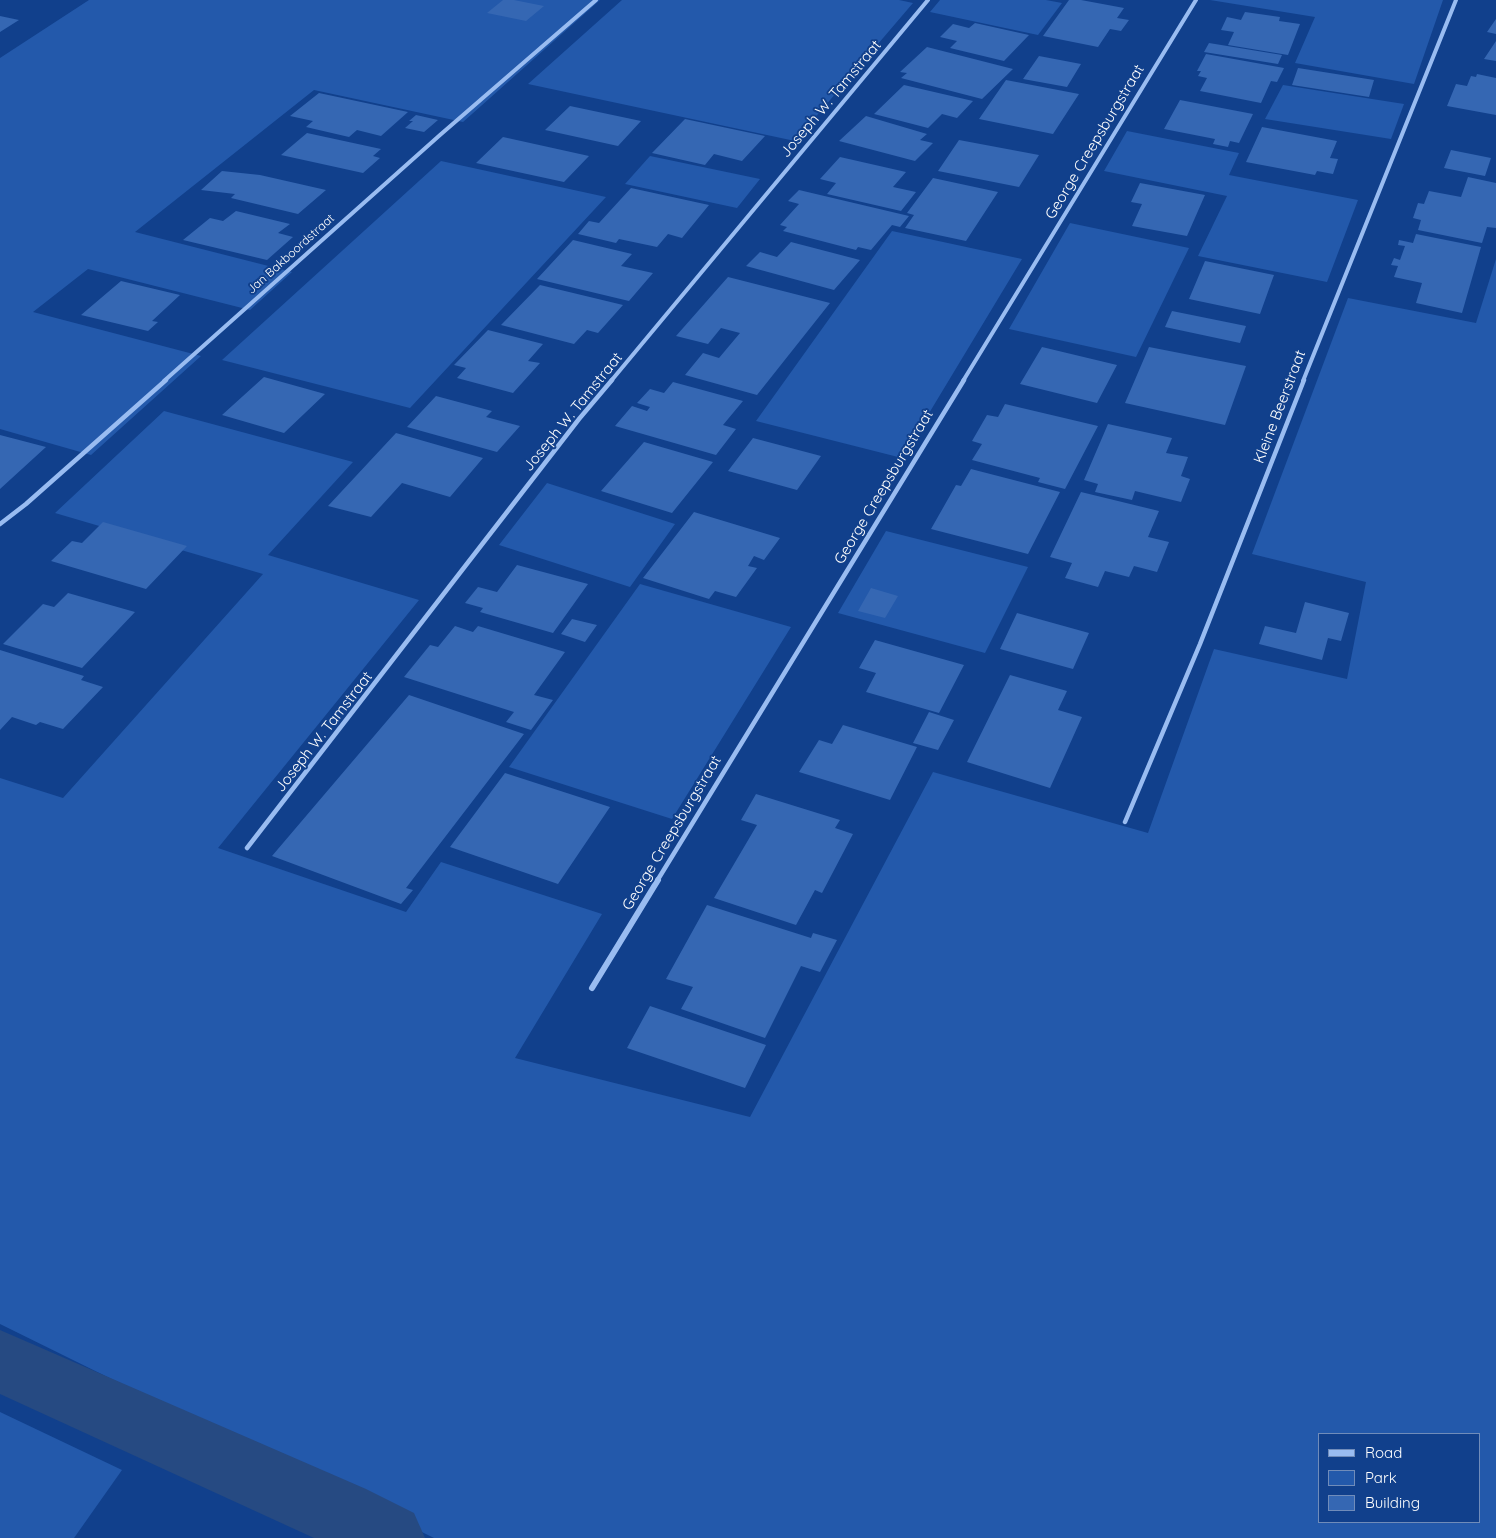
<!DOCTYPE html>
<style>
body{margin:0}
#map{position:relative;width:1496px;height:1538px;overflow:hidden;background:#11408c;font-family:Quicksand,sans-serif}
canvas{display:block}
.legend{position:absolute;left:1318px;top:1433px;width:162px;height:90px;box-sizing:border-box;background:#11408c;border:1px solid #708cba;margin:0;padding:6px 9px;list-style:none;font-size:15px;color:#fff}
.legend li{display:flex;align-items:center;gap:10px;height:25px}
.legend b{width:25px;border:1px solid #708cba}
</style>
<div id="map">
<canvas width="1496" height="1538"></canvas>
<ul class="legend">
<li><b style="height:6px;background:#99bcf1"></b>Road</li>
<li><b style="height:14px;background:#2359ab"></b>Park</li>
<li><b style="height:14px;background:#3567b3"></b>Building</li>
</ul>
</div>
<script>
const ctx = document.querySelector('canvas').getContext('2d');
ctx.lineJoin = 'round';
function fillPath(path, color) {
  ctx.fillStyle = color;
  ctx.fill(path, 'evenodd');
}
function toPath(rows) {
  const path = new Path2D();
  for (const r of rows) {
    path.moveTo(r[0], r[1]);
    for (let i = 2; i < r.length; i += 2) path.lineTo(r[i], r[i + 1]);
  }
  return path;
}
function trace(path, color, width, dash) {
  ctx.strokeStyle = color;
  ctx.lineWidth = width;
  ctx.lineCap = dash ? 'butt' : 'round';
  ctx.setLineDash(dash || []);
  ctx.stroke(path);
}
function write(font, color, halo, rows, align = 'center') {
  ctx.font = font + ' Quicksand,sans-serif';
  ctx.lineWidth = 4;
  ctx.setLineDash([]);
  ctx.textBaseline = 'middle';
  ctx.strokeStyle = halo;
  ctx.fillStyle = color;
  for (const [text, x, y, turn = 0] of rows) {
    ctx.save();
    ctx.translate(x, y);
    ctx.rotate((+turn || 0) * Math.PI / 180);
    ctx.textAlign = isNaN(turn) ? turn : align;
    if (halo) ctx.strokeText(text, 0, 0);
    ctx.fillText(text, 0, 0);
    ctx.restore();
  }
}
fillPath(toPath([
 [89,0,600,0,463,122,314,90,135,232,292,272,250,310,88,269,33,312,201,356,91,455,0,429,0,58],
 [622,0,899,0,913,3,795,141,528,84],
 [940,0,1046,0,1062,3,1038,35,930,12],
 [1210,0,1443,0,1414,84,1295,63,1315,17],
 [1283,85,1404,104,1391,139,1265,119],
 [1127,131,1239,153,1229,175,1358,200,1327,282,1198,256,1227,196,1104,171],
 [650,156,760,179,737,208,625,184],
 [441,161,606,197,410,408,222,360],
 [1070,223,1189,248,1136,357,1009,329],
 [892,231,1022,259,902,458,756,421],
 [1496,259,1496,1538,434,1538,0,1324,0,778,63,798,263,574,55,513,164,411,353,462,268,555,419,600,218,848,406,912,441,862,602,914,515,1058,750,1117,933,772,1148,833,1214,649,1347,679,1366,582,1252,554,1348,298,1476,323],
 [1320,1434,1480,1434,1480,1522,1320,1522],
 [547,483,675,524,630,587,499,545],
 [886,531,1028,567,985,653,838,613],
 [640,584,791,627,672,819,509,767],
 [0,1412,122,1470,74,1538,0,1538]
]), '#2359ab');
fillPath(toPath([
 [0,1330,366,1489,414,1513,425,1538,314,1538,0,1394,0,1330]
]), '#264a82');
fillPath(toPath([
 [503,0,514,0,544,6,526,21,487,13],
 [1069,0,1081,0,1124,8,1117,18,1129,20,1121,31,1110,29,1098,47,1043,36],
 [1245,12,1280,17,1279,21,1300,24,1288,55,1228,45,1234,32,1221,30,1227,17,1241,20],
 [0,16,19,20,0,32],
 [1496,19,1496,34,1487,32],
 [975,23,1029,35,1004,61,950,48,957,41,940,37,953,24,969,28],
 [1496,41,1496,61,1484,59],
 [1209,43,1282,55,1278,64,1204,52],
 [927,47,1013,69,982,99,901,78,907,73,900,72],
 [1206,54,1284,68,1277,82,1271,81,1261,103,1200,91,1207,78,1198,76,1201,71,1197,71],
 [1039,56,1081,64,1067,87,1023,79],
 [1298,68,1374,80,1369,97,1292,85],
 [1477,74,1496,78,1496,115,1447,106,1456,84,1467,86,1471,76,1476,77],
 [1006,80,1079,94,1053,134,979,119],
 [904,85,973,101,957,118,942,114,928,128,874,114],
 [319,93,408,112,381,136,357,130,349,137,306,127,313,121,290,116],
 [1180,100,1253,114,1239,143,1230,141,1228,147,1213,144,1215,139,1164,129],
 [570,106,641,121,618,146,545,130],
 [416,115,438,120,424,132,405,128,413,121,409,121],
 [866,116,927,134,920,140,933,143,915,161,839,141],
 [685,119,765,136,742,161,714,154,705,165,652,153],
 [1262,127,1337,141,1330,158,1338,159,1333,174,1317,171,1315,175,1246,162],
 [307,133,381,149,373,156,380,158,363,173,281,155],
 [503,137,589,156,564,182,476,163],
 [959,140,1039,155,1019,187,938,171],
 [1451,150,1491,158,1485,176,1444,168],
 [840,157,906,172,893,187,916,192,901,211,827,194,836,183,820,179],
 [222,171,260,175,326,190,298,214,231,198,235,194,201,190],
 [1468,177,1496,183,1496,228,1487,227,1482,243,1418,230,1421,220,1413,218,1418,203,1424,204,1429,191,1461,197],
 [933,178,998,192,966,241,905,228,914,215,907,213],
 [1140,183,1205,195,1187,236,1132,226,1142,204,1131,202],
 [631,188,709,205,682,238,668,234,657,247,619,239,616,243,578,234,589,221,599,223],
 [799,190,909,216,900,227,892,225,871,250,858,247,856,250,783,231,787,227,780,225,799,204,788,201],
 [236,211,290,224,278,233,293,237,267,260,183,240,210,218,223,221],
 [1416,234,1481,247,1462,313,1416,303,1422,283,1394,277,1398,266,1391,265,1394,258,1400,260,1405,246,1398,245,1399,240,1413,243],
 [573,240,632,254,621,266,653,273,629,301,537,279],
 [791,242,860,260,834,290,746,266,760,252,777,257],
 [1205,261,1274,275,1260,314,1189,299],
 [728,277,830,303,757,395,685,375,703,353,719,358,740,333,721,328,708,344,676,336],
 [121,281,180,295,152,321,158,322,148,331,81,315],
 [540,285,623,305,598,333,587,330,574,344,501,325],
 [1172,311,1246,326,1240,343,1165,327],
 [488,330,543,344,528,361,540,363,513,393,457,378,466,368,454,365],
 [1042,347,1117,365,1097,403,1020,384],
 [1149,347,1246,366,1225,425,1125,403],
 [264,377,325,394,284,433,222,415],
 [673,382,743,401,723,425,736,429,716,455,615,426,632,406,647,411,650,407,637,403,650,389,664,393],
 [436,396,492,411,486,417,520,426,497,452,407,427],
 [1005,404,1098,426,1065,489,1038,482,1040,478,972,460,982,444,972,441,987,415,998,417],
 [1108,424,1172,438,1166,453,1188,457,1181,476,1190,479,1181,502,1135,491,1132,500,1095,492,1098,484,1084,480],
 [396,433,483,458,450,497,402,483,371,517,328,506],
 [0,435,46,447,0,489],
 [753,438,821,456,797,490,728,471],
 [644,442,713,462,672,513,601,491],
 [971,469,1060,492,1028,554,931,529,956,485,961,486],
 [1081,492,1159,511,1148,537,1169,542,1157,572,1134,566,1129,577,1105,571,1098,587,1065,578,1072,563,1050,557],
 [694,512,780,538,764,560,754,556,748,566,757,568,736,597,715,591,709,599,643,578],
 [103,522,187,546,146,589,51,561,72,541,82,543],
 [517,565,588,584,553,633,480,612,483,608,465,603,478,587,497,592],
 [871,588,898,596,885,618,858,611],
 [68,593,135,612,82,668,3,644,43,604,54,607],
 [1305,602,1349,613,1341,641,1328,638,1322,660,1259,644,1265,626,1296,633],
 [1017,613,1089,633,1073,669,1000,649],
 [572,619,597,625,585,642,561,634],
 [455,626,473,632,478,626,565,652,534,695,553,700,531,730,506,722,514,712,404,677,430,645,438,647],
 [875,640,964,665,939,713,866,692,876,673,859,668],
 [0,650,84,676,81,680,103,687,63,729,40,722,36,725,12,717,0,730],
 [1010,675,1067,691,1058,710,1082,717,1050,788,967,762],
 [409,695,524,734,406,888,413,890,401,904,272,856],
 [929,712,954,720,938,750,913,743],
 [843,725,917,747,890,800,799,772,819,740,832,744],
 [505,773,610,807,558,884,450,847],
 [756,794,840,820,835,828,853,834,822,893,815,890,796,925,714,898,757,825,741,820],
 [707,905,811,938,813,933,837,940,820,972,801,966,765,1038,681,1009,693,987,666,979],
 [650,1006,766,1045,745,1088,627,1048]
]), '#3567b3');
trace(toPath([
 [164,381,440,135,596,0],
 [611,381,928,0],
 [963,381,1196,0],
 [1303,381,1456,0]
]), '#99bcf1', 4);
trace(toPath([
 [0,524,26,504,166,380],
 [1125,822,1200,644,1304,380],
 [247,848,579,419,612,380],
 [657,881,964,380]
]), '#99bcf1', 4.5);
trace(toPath([
 [592,988,658,880]
]), '#99bcf1', 6);
write('12px', '#fff', '#11408c', [
 ["Jan Bakboordstraat",291,254,-42]
]);
write('15px', '#fff', '#11408c', [
 ["Joseph W. Tamstraat",831,99,-50],
 ["George Creepsburgstraat",1095,142,-59],
 ["Kleine Beerstraat",1280,407,-69],
 ["Joseph W. Tamstraat",573,412,-51],
 ["George Creepsburgstraat",884,487,-59],
 ["Joseph W. Tamstraat",324,732,-52],
 ["George Creepsburgstraat",672,833,-59]
]);
</script>
